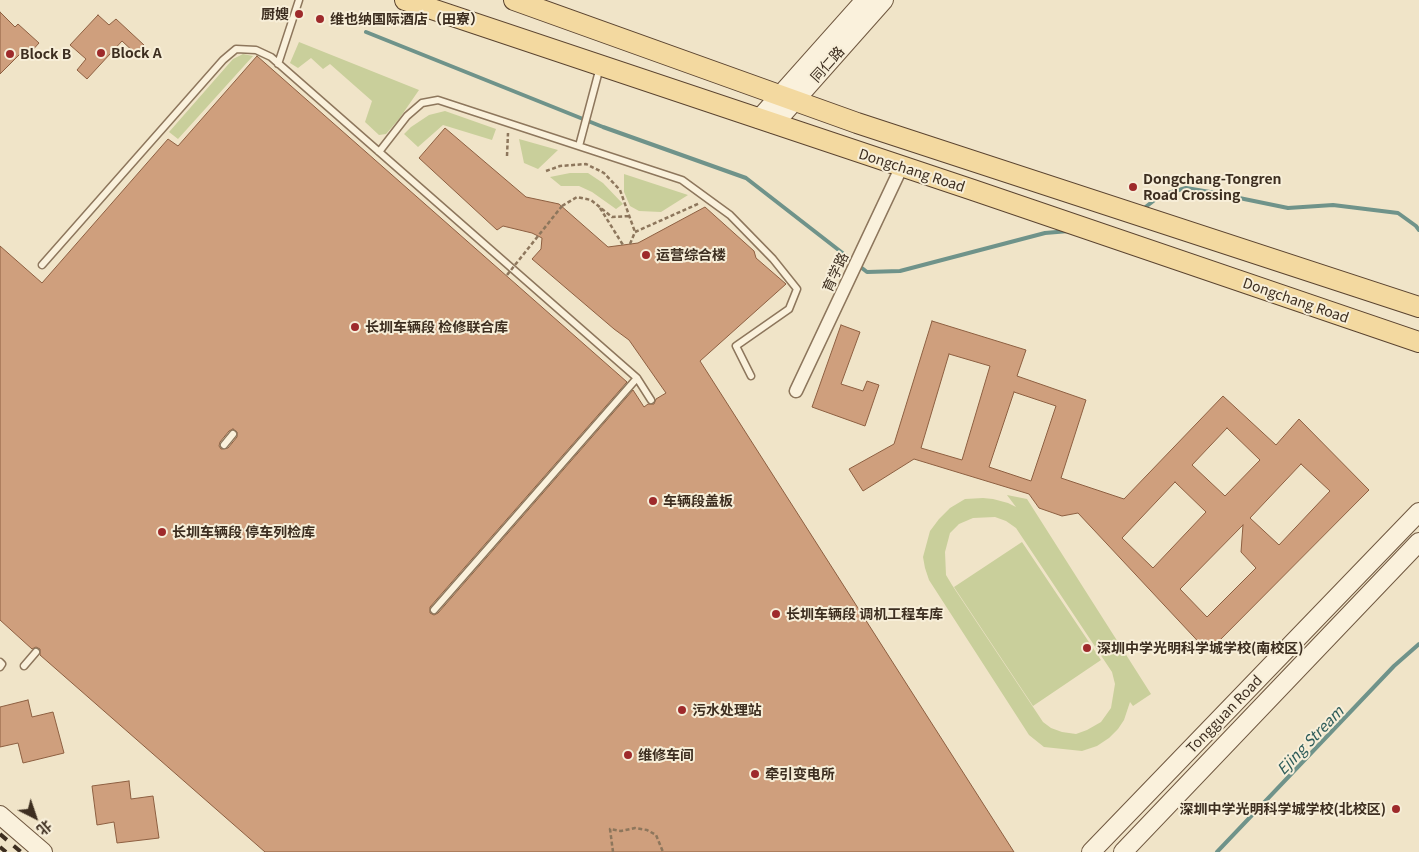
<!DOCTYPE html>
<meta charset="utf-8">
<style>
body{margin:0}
#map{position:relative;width:1419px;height:852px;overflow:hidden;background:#f0e4c8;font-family:Georgia,"Noto Sans SC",serif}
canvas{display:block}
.north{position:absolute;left:10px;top:792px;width:50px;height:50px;-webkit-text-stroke:4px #f7eed8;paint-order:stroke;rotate:139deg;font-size:14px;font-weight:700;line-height:20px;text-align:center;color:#3d2e20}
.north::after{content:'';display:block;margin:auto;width:18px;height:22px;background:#3d2e20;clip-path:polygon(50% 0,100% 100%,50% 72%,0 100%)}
</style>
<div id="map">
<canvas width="1419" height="852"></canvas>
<div class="north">北</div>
</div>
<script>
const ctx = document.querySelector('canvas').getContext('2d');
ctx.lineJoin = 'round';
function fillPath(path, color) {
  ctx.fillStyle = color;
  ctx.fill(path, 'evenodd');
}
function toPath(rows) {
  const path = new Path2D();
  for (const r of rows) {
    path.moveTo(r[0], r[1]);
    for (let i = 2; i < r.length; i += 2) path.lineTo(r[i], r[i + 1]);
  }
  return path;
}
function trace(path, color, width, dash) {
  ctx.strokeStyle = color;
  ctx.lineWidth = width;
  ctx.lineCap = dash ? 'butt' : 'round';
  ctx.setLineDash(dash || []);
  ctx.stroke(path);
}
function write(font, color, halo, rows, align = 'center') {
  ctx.font = font + ' Georgia,"Noto Sans SC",serif';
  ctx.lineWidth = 4;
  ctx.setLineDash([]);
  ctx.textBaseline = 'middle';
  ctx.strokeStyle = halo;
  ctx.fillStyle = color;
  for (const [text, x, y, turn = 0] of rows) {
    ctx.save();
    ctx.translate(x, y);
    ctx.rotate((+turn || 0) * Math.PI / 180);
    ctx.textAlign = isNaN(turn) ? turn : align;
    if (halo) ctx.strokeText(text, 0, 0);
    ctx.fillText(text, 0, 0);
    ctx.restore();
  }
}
fillPath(toPath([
 [299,42,419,90,399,119,386,134,379,135,365,122,372,101,330,64,323,69,311,58,298,68,290,63],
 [243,54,253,56,178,139,169,132,233,59],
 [445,111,496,129,492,140,443,125,418,147,404,134,411,127,429,115],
 [519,139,558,150,538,169,524,163],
 [570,173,588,173,603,183,623,204,616,209,592,192,579,186,561,186,550,177],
 [624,174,688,195,661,212,639,211,630,206,624,192],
 [1007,495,1027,499,1151,694,1133,706,1130,702,1124,720,1118,729,1109,738,1097,746,1082,751,1044,747,1029,735,929,580,925,568,923,557,930,531,939,519,950,508,965,499,983,498,993,499,1008,503,1016,507],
 [995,517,1006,521,1016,528,1112,672,1115,684,1111,708,1101,722,1087,730,1076,734,1062,732,1051,728,1043,722,952,585,946,575,945,552,950,533,959,524,973,518],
 [1022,542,1101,660,1033,706,954,587]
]), '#c9cf9b');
trace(toPath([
 [366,32,603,127,746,178,867,272,900,271,1045,233,1069,231],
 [1143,209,1161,195,1186,188,1210,192,1288,208,1333,205,1398,213,1416,226,1419,230],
 [1217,852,1394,666,1419,644]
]), '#6f938a', 4);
const building = toPath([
 [0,12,15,27,18,24,39,43,30,53,25,49,0,74,0,12],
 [98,15,109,25,116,19,144,45,136,54,122,41,87,79,77,70,86,59,70,45,98,15],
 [257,56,627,382,430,607,430,613,434,615,438,613,633,390,644,407,648,404,654,404,656,399,666,393,629,340,614,329,532,259,541,249,542,238,532,233,503,226,497,230,419,158,445,128,526,197,559,204,608,247,638,243,705,207,754,251,756,258,786,284,700,361,1014,852,265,852,40,655,40,649,36,647,32,649,0,620,0,246,42,283,168,139,178,146,257,56],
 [233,429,237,432,237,437,228,448,221,449,219,446,220,442,229,431,233,429],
 [932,321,1026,350,1017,376,1086,400,1061,478,1124,499,1223,396,1276,445,1299,419,1369,490,1208,652,1078,513,1062,516,1039,508,1029,494,914,459,863,491,849,469,894,444,932,321],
 [949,354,990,366,962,460,921,448,949,354],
 [1014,392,1056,406,1031,481,989,467,1014,392],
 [1227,428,1260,460,1225,496,1192,465,1227,428],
 [1301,464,1330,491,1279,545,1250,518,1301,464],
 [1175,482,1206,512,1153,568,1122,538,1175,482],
 [1243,525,1241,552,1256,568,1207,617,1180,589,1243,525],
 [841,325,860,332,841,384,863,391,867,381,879,385,865,426,812,407,841,325],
 [28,700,32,717,53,712,64,753,23,763,18,743,0,747,0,707,28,700],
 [129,781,131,799,153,796,159,838,117,843,114,822,97,825,92,786,129,781]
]);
fillPath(building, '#cf9f7d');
trace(building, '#8d5f41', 1);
const lane = toPath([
 [278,64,299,0],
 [579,146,600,67],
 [379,152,407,116,422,103,438,100,682,180,730,215,773,259,797,289,789,309,736,346,751,376],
 [42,265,223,60,236,49,256,50,271,57,637,378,434,610],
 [637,378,651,400],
 [224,445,233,434],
 [0,662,2,664,0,667],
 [24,666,36,652]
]);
const street = toPath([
 [796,391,902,166]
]);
const secondary = toPath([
 [759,119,865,0],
 [774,124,884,0],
 [0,815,43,852],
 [1091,852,1419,512],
 [1123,852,1419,542]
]);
const primary = toPath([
 [405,0,973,190,1419,342],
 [514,0,857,123,1419,307]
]);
trace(lane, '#8d765c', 9);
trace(street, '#8d765c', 15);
trace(secondary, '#6f573f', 20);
trace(primary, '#5b4430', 22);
trace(toPath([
 [507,156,508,133],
 [546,171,560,166,586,164,604,173,620,190,635,232],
 [562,206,577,197,591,200,612,217,629,216],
 [600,208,623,245],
 [630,244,635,232,700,203],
 [613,852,610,829,621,831,635,828,647,830,656,835,663,852]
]), '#8d765c', 2.5, [4, 2.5]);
trace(lane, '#faf1dc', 6);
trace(street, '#faf1dc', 12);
trace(secondary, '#faf1dc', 18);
trace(primary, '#f3d9a0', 20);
trace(toPath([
 [0,834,21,852],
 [0,847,6,852]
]), '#3d2e20', 4, [9, 9]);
trace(toPath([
 [507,275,562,206]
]), '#8d765c', 2.5, [4, 2.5]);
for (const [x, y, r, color] of [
 [299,14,5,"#9e2a2b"],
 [320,19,5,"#9e2a2b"],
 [101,53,5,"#9e2a2b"],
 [10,54,5,"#9e2a2b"],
 [1133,187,5,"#9e2a2b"],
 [646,255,5,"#9e2a2b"],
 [355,327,5,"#9e2a2b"],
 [653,501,5,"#9e2a2b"],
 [162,532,5,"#9e2a2b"],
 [776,614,5,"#9e2a2b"],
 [1087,648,5,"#9e2a2b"],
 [682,710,5,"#9e2a2b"],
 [628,755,5,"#9e2a2b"],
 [755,774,5,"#9e2a2b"],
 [1396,809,5,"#9e2a2b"]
]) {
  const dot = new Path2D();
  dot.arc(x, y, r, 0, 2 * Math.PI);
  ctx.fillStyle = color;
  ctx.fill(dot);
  trace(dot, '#f7eed8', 2);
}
write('bold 14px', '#3d2e20', '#f7eed8', [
 ["厨嫂",289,14,"right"],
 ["维也纳国际酒店（田寮）",330,19],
 ["Block A",111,53],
 ["Block B",20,54],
 ["Dongchang-Tongren",1143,179],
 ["Road Crossing",1143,195],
 ["运营综合楼",656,255],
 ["长圳车辆段 检修联合库",365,327],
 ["车辆段盖板",663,501],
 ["长圳车辆段 停车列检库",172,532],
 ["长圳车辆段 调机工程车库",786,614],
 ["深圳中学光明科学城学校(南校区)",1097,648],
 ["污水处理站",692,710],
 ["维修车间",638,755],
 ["牵引变电所",765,774],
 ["深圳中学光明科学城学校(北校区)",1386,809,"right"]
], 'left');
write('14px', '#3d2e20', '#f7eed8', [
 ["同仁路",827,64,-48],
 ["Dongchang Road",912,170,18],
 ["育学路",835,272,-65],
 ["Dongchang Road",1296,300,19],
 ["Tongguan Road",1224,714,-46]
]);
write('italic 15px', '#2f5d5a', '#f7eed8', [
 ["Ejing Stream",1310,740,-46]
]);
</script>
